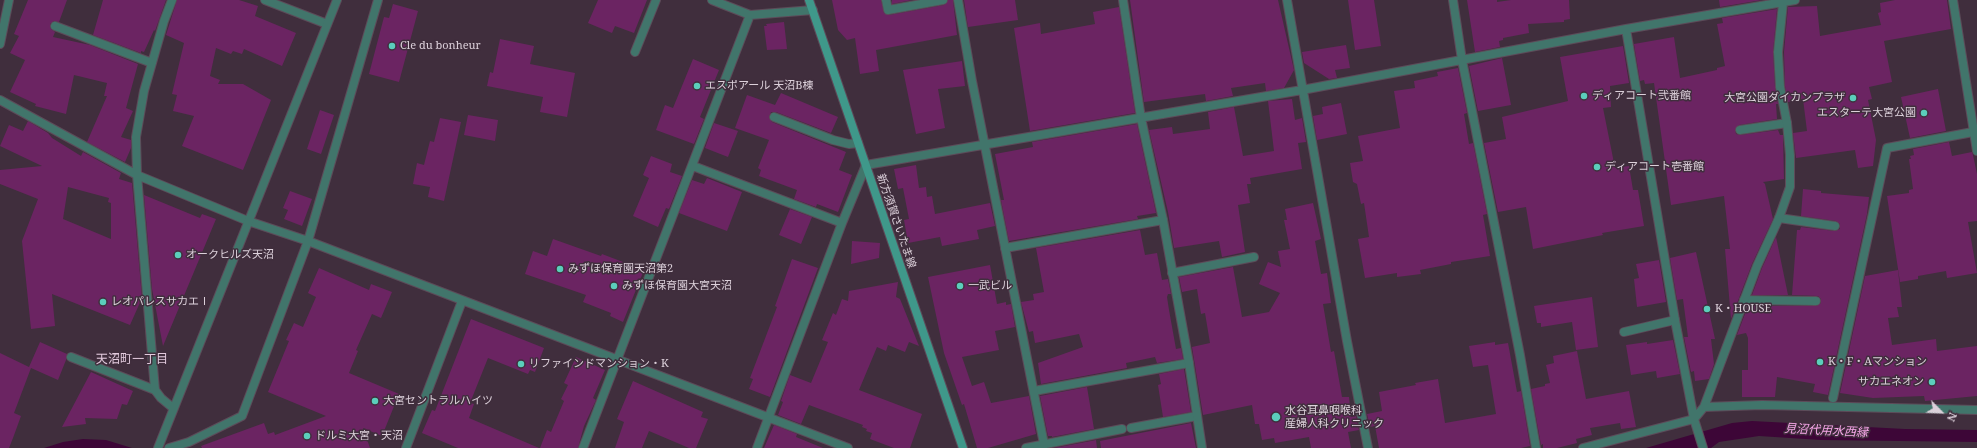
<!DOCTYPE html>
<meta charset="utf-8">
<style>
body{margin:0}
#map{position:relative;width:1977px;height:448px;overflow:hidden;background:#402e3d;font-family:"Noto Serif",serif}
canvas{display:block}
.north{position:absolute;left:1921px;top:392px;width:40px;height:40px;-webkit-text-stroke:3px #402e3d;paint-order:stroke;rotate:114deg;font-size:11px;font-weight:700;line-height:16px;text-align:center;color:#dcd0da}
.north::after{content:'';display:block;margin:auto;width:14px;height:18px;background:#dcd0da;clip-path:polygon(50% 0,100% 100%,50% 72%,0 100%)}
</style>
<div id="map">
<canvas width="1977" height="448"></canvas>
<div class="north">N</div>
</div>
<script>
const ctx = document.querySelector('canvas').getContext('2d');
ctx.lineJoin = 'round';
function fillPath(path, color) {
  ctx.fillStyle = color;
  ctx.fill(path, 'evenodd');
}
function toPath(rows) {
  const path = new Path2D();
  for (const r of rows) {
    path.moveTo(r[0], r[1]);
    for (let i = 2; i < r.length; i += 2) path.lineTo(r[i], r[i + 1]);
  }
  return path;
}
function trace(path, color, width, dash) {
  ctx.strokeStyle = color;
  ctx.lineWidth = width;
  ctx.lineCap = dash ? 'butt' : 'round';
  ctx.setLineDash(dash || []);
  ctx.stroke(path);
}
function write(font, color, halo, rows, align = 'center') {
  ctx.font = font + ' "Noto Serif","Noto Sans JP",serif';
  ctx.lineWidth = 3;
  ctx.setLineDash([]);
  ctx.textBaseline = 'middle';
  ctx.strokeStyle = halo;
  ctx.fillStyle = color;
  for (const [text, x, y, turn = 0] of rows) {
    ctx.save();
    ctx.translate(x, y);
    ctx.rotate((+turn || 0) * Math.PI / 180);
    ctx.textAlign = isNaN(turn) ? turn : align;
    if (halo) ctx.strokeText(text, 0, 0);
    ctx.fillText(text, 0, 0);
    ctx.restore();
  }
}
fillPath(toPath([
 [1752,421,1905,429,1977,430,1977,442,1821,440,1759,436,1719,442,1711,448,1646,448,1732,423],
 [83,439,106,440,132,448,44,448,63,442]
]), '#3d0637');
fillPath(toPath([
 [28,0,67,0,59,22,54,21,50,24,51,29,55,32,53,37,90,45,138,64,126,108,133,111,121,137,131,140,131,148,125,162,87,142,107,96,104,96,107,83,74,75,66,114,35,106,36,104,10,92,25,60,10,53,19,36,14,34],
 [103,0,166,0,155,31,154,30,144,52,141,51,141,53,93,35],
 [177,0,239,0,258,6,255,16,296,33,282,66,244,49,242,54,233,51,231,54,216,48,210,76,220,80,218,84,243,84,271,100,243,170,182,146,194,116,173,111,177,95,172,94,184,43,166,35],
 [598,0,647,0,634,33,615,26,612,33,588,23],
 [832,0,881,0,884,13,889,15,944,5,948,0,953,0,957,35,876,50,879,71,860,74,855,38,847,40,838,30],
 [892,0,912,0,892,4],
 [964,0,1015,0,1018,20,968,27],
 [1130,0,1278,0,1294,70,1284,88,1266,91,1265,83,1231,88,1233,96,1206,101,1205,94,1144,102],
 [1348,0,1374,0,1381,46,1355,50],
 [1467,0,1497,0,1497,2,1511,0,1569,0,1570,19,1564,20,1564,22,1528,24,1529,33,1503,38,1503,40,1499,41,1500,47,1475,52],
 [1719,0,1762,0,1720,7],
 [1895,0,1947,0,1951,29,1884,41,1892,82,1869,87,1872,99,1868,100,1876,140,1873,166,1858,168,1855,150,1796,158,1793,133,1807,131,1803,99,1788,102,1785,86,1784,52,1788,7,1817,6,1820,36,1881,25,1878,13,1881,12,1880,3],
 [393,4,418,11,399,82,369,74,384,17,389,18],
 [1119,7,1135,113,1030,131,1014,28,1040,23,1041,34,1095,24,1093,12],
 [1777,9,1773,52,1775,87,1778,104,1776,104,1777,119,1739,125,1735,130,1736,134,1740,135,1778,130,1780,135,1783,135,1784,179,1763,182,1765,184,1773,219,1752,264,1731,319,1725,249,1730,249,1724,196,1671,205,1654,83,1645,84,1644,80,1640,81,1634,44,1674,37,1680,78,1717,70,1717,68,1725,66,1717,24,1723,23,1722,18],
 [784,22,787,49,767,50,764,26,767,26,766,24],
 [500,39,534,46,530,64,575,73,567,117,540,112,543,97,487,86,490,72,493,73],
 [1346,45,1350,68,1335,70,1337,78,1329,79,1304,63,1302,52],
 [1623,46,1629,83,1610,86,1611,107,1603,108,1615,168,1629,166,1633,190,1638,190,1644,226,1602,233,1603,235,1533,249,1526,207,1498,212,1484,143,1506,139,1502,117,1568,101,1560,57],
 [1502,58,1511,105,1478,111,1469,66],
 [693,59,719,70,700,117,704,119,694,144,656,130,665,105,673,108],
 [962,61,965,86,938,89,945,128,916,134,903,70],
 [1458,68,1467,113,1464,114,1469,144,1473,143,1487,214,1483,215,1490,256,1451,262,1451,264,1420,270,1421,274,1397,277,1397,273,1365,278,1358,239,1369,237,1364,203,1361,204,1357,184,1353,182,1350,163,1363,161,1358,136,1400,128,1394,91,1415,88,1414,81,1438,76,1437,72],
 [1938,89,1946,131,1910,138,1901,97],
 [781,93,838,117,831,133,776,112,771,112,769,117,772,122,846,152,839,170,852,175,838,212,817,204,816,207,794,199,797,190,759,176,761,170,758,168,769,140,735,128,747,95,775,105],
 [1292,99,1295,120,1302,118,1306,142,1298,143,1302,169,1250,178,1251,184,1247,184,1250,203,1238,205,1245,252,1222,257,1219,241,1174,248,1168,212,1149,130,1172,127,1173,134,1210,129,1208,112,1234,107,1243,156,1274,151,1268,101],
 [1341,103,1347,134,1317,140,1313,116,1323,114,1322,107],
 [320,110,334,115,321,154,307,149],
 [468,115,498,120,495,141,464,135],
 [440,118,461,122,444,201,428,197,430,187,413,184,417,163,424,165,430,141,434,142],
 [28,121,48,133,52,138,81,156,83,152,121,173,119,179,132,183,142,298,130,325,52,294,55,326,31,329,22,241,38,199,0,184,0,170,42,166,0,146,9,125,23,131],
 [68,187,109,198,108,202,111,203,111,239,63,219],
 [714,123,738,131,728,157,705,148],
 [1137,124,1156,213,1137,216,1138,219,1009,241,1001,200,1004,200,995,154,1033,147,1032,142],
 [1949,142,1952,156,1972,152,1973,155,1977,174,1977,221,1968,222,1977,273,1947,278,1946,271,1918,276,1918,279,1900,282,1887,196,1909,193,1909,190,1913,189,1909,159,1911,159,1910,156,1914,155,1913,149],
 [651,156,672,164,670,172,682,176,669,209,666,208,658,227,633,216,649,178,643,175],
 [916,165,919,188,926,187,927,197,932,196,935,214,990,203,995,226,977,230,979,239,942,246,940,237,908,243,904,220,909,219,903,188,898,189,894,169],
 [707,178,742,192,727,231,679,213,692,180,704,184],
 [1803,189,1821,191,1821,193,1869,197,1867,214,1828,395,1813,392,1815,384,1777,377,1775,397,1742,397,1742,370,1748,370,1748,338,1746,333,1737,335,1748,306,1816,306,1821,303,1821,299,1818,296,1792,295,1797,230,1800,230,1801,227,1835,231,1840,229,1840,224,1836,221,1801,216],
 [290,191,312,199,302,226,284,219,288,210,283,208],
 [144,195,200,218,202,214,216,219,163,346,152,289],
 [1313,203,1321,239,1315,241,1321,274,1327,273,1331,303,1323,304,1331,352,1334,351,1342,397,1349,397,1351,417,1356,416,1359,430,1348,432,1351,448,1311,448,1309,437,1275,443,1274,438,1262,440,1259,424,1255,424,1252,405,1203,415,1192,347,1210,343,1205,313,1201,314,1197,289,1182,292,1179,277,1233,267,1242,317,1269,312,1280,293,1259,284,1268,262,1281,267,1278,251,1290,249,1284,220,1287,220,1285,209],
 [790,209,812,217,801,244,779,235],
 [1140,230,1145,255,1157,253,1162,280,1168,279,1171,294,1168,294,1167,297,1169,310,1176,349,1181,348,1183,359,1157,363,1155,357,1126,363,1127,368,1041,384,1038,363,1083,347,1079,334,1035,343,1033,331,1029,332,1021,302,1034,300,1033,294,1044,292,1036,248],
 [1776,237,1788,295,1752,295,1762,268],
 [553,239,601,256,602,254,644,270,623,322,610,316,611,313,583,302,586,295,525,274,533,251,547,256],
 [852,241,880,243,879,258,851,264],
 [1696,252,1715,339,1711,339,1714,364,1709,379,1695,381,1694,371,1691,372,1684,337,1688,337,1683,299,1677,300,1670,258],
 [792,259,818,268,770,397,749,389,753,379,750,378,777,307,775,306],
 [1659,260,1666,302,1637,307,1634,279,1639,278,1636,264],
 [990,265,997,304,1006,302,1006,305,1011,304,1015,327,995,331,999,350,962,357,972,386,984,382,991,403,1029,396,1036,434,988,448,977,448,964,404,962,405,944,353,928,277],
 [319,268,369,290,371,284,392,292,381,318,372,314,356,350,358,351,349,373,399,394,382,436,363,428,370,448,202,448,201,446,264,423,268,434,274,432,275,435,326,416,268,392,289,341,286,340,294,323,303,327,316,297,308,293],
 [1898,270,1902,307,1897,307,1899,317,1888,318,1892,345,1936,339,1937,351,1977,346,1977,396,1925,401,1924,396,1873,398,1840,393,1865,276],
 [898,282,896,297,900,299,919,346,909,342,905,352,888,345,886,351,877,347,859,390,922,414,910,448,894,448,870,439,872,433,866,431,867,429,862,427,863,425,809,405,801,424,778,415,783,402,781,401,790,375,811,383,828,342,822,340,833,313,836,315,842,299,848,301,849,291],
 [1592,297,1598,347,1576,350,1572,322,1541,327,1541,323,1537,323,1534,306],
 [471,319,544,348,535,372,530,370,528,374,488,358,470,403,474,404,469,418,539,448,458,448,422,433,432,410,435,411],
 [1673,340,1680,374,1657,378,1656,371,1631,375,1626,345,1647,342,1647,344],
 [40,342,67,354,66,360,58,380,31,368,14,413,21,416,13,438,9,448,0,448,0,353,29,367],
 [1495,342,1495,345,1508,343,1517,392,1521,391,1530,446,1521,448,1379,448,1375,426,1370,427,1367,414,1382,411,1379,392,1416,385,1415,383,1438,379,1445,423,1496,414,1488,365,1473,367,1469,346],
 [1577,351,1586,399,1629,391,1636,427,1621,429,1620,423,1590,428,1592,435,1576,439,1577,443,1557,448,1543,448,1543,444,1541,445,1531,389,1545,386,1545,384,1550,383,1546,365,1554,363,1553,356],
 [576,357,605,370,593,398,596,400,584,426,578,448,540,448,547,430,551,432,564,401,561,399,568,385,564,383],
 [1184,369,1191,412,1163,417,1158,385,1161,384,1159,374],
 [91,372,133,391,127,405,122,404,117,419,85,418,86,424,62,427],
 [633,381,703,412,701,417,708,419,696,448,689,448,649,431,642,448,615,448,624,422,617,419],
 [1087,387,1094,429,1052,437,1052,436,1048,436,1040,396],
 [1191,423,1196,448,1101,448,1100,441],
 [774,425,797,434,796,437,823,448,764,448],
 [1096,440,1097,448,1054,448]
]), '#6b2462');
const service = toPath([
 [265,0,327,24],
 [1740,130,1787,123],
 [1779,218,1835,226],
 [1005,248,1163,220],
 [1172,273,1254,257],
 [1744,300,1816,301],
 [1624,332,1675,320],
 [71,357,155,390],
 [1034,391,1189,363],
 [1833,398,1887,148,1973,132],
 [1131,428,1197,416]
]);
const minor = toPath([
 [172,0,164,21,144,91,136,137,137,175,155,390,161,398,173,408],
 [712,0,750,15,813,10],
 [886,0,888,10,943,0],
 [958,0,972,81,1044,444],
 [1123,0,1141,118,1163,220,1189,363,1202,448],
 [1287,0,1347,341,1368,448],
 [1453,0,1462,60,1520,355,1536,448],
 [1953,0,1977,151],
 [55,26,152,63],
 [1626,29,1675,320,1694,419,1703,448],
 [0,44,9,0],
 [635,52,656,0],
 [0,100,137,175,248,221,308,241,848,448],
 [774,117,833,140,849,144,858,143],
 [693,166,842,223],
 [1704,407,1762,405,1977,410],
 [169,448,189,442,242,416,308,241,378,0],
 [406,448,462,301],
 [583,448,750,15],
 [757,448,842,223,866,165,1302,90,1626,29,1795,0],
 [1026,448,1122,429],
 [1583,448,1694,419,1704,407,1757,266,1779,218,1790,187,1790,155,1787,123,1780,87,1778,52,1783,3]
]);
const tertiary = toPath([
 [158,448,337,0]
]);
const secondary = toPath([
 [809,0,963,448]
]);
trace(service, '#5c4b59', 10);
trace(minor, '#5c4b59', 10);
trace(tertiary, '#5c4b59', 10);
trace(secondary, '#5c4b59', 10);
trace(service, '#41756b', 8);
trace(minor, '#41756b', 8);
trace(tertiary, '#41756b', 8);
trace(secondary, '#3f988a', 8);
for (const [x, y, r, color] of [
 [392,46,4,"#5bcebc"],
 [697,86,4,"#5bcebc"],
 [1584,96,4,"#5bcebc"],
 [1853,98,4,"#5bcebc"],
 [1924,113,4,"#5bcebc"],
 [1597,167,4,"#5bcebc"],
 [178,255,4,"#5bcebc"],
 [560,269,4,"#5bcebc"],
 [614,286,4,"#5bcebc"],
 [960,286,4,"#5bcebc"],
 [103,302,4,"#5bcebc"],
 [1707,309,4,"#5bcebc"],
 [1820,362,4,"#5bcebc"],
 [521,364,4,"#5bcebc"],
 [1932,382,4,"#5bcebc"],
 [375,401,4,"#5bcebc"],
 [1276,417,5,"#5bcebc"],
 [307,436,4,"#5bcebc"]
]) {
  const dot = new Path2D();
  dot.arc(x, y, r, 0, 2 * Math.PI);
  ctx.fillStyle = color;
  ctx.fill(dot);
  trace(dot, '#402e3d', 1.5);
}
write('11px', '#dcd0da', '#402e3d', [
 ["Cle du bonheur",400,46],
 ["エスポアール 天沼B棟",705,86],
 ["ディアコート弐番館",1592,96],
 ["大宮公園ダイカンプラザ",1845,98,"right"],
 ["エスターテ大宮公園",1916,113,"right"],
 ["ディアコート壱番館",1605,167],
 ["オークヒルズ天沼",186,255],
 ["みずほ保育園天沼第2",568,269],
 ["みずほ保育園大宮天沼",622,286],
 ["一武ビル",968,286],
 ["レオパレスサカエⅠ",111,302],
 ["K・HOUSE",1715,309],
 ["K・F・Aマンション",1828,362],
 ["リファインドマンション・K",529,364],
 ["サカエネオン",1924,382,"right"],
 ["大宮セントラルハイツ",383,401],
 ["水谷耳鼻咽喉科",1285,411],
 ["産婦人科クリニック",1285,424],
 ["ドルミ大宮・天沼",315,436]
], 'left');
write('11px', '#dcd0da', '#402e3d', [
 ["新方須賀さいたま線",896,221,71]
]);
write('12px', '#e2cadd', '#402e3d', [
 ["天沼町一丁目",132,360]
]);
write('italic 12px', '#f6a6e8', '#402e3d', [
 ["見沼代用水西縁",1826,431,3]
]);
</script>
